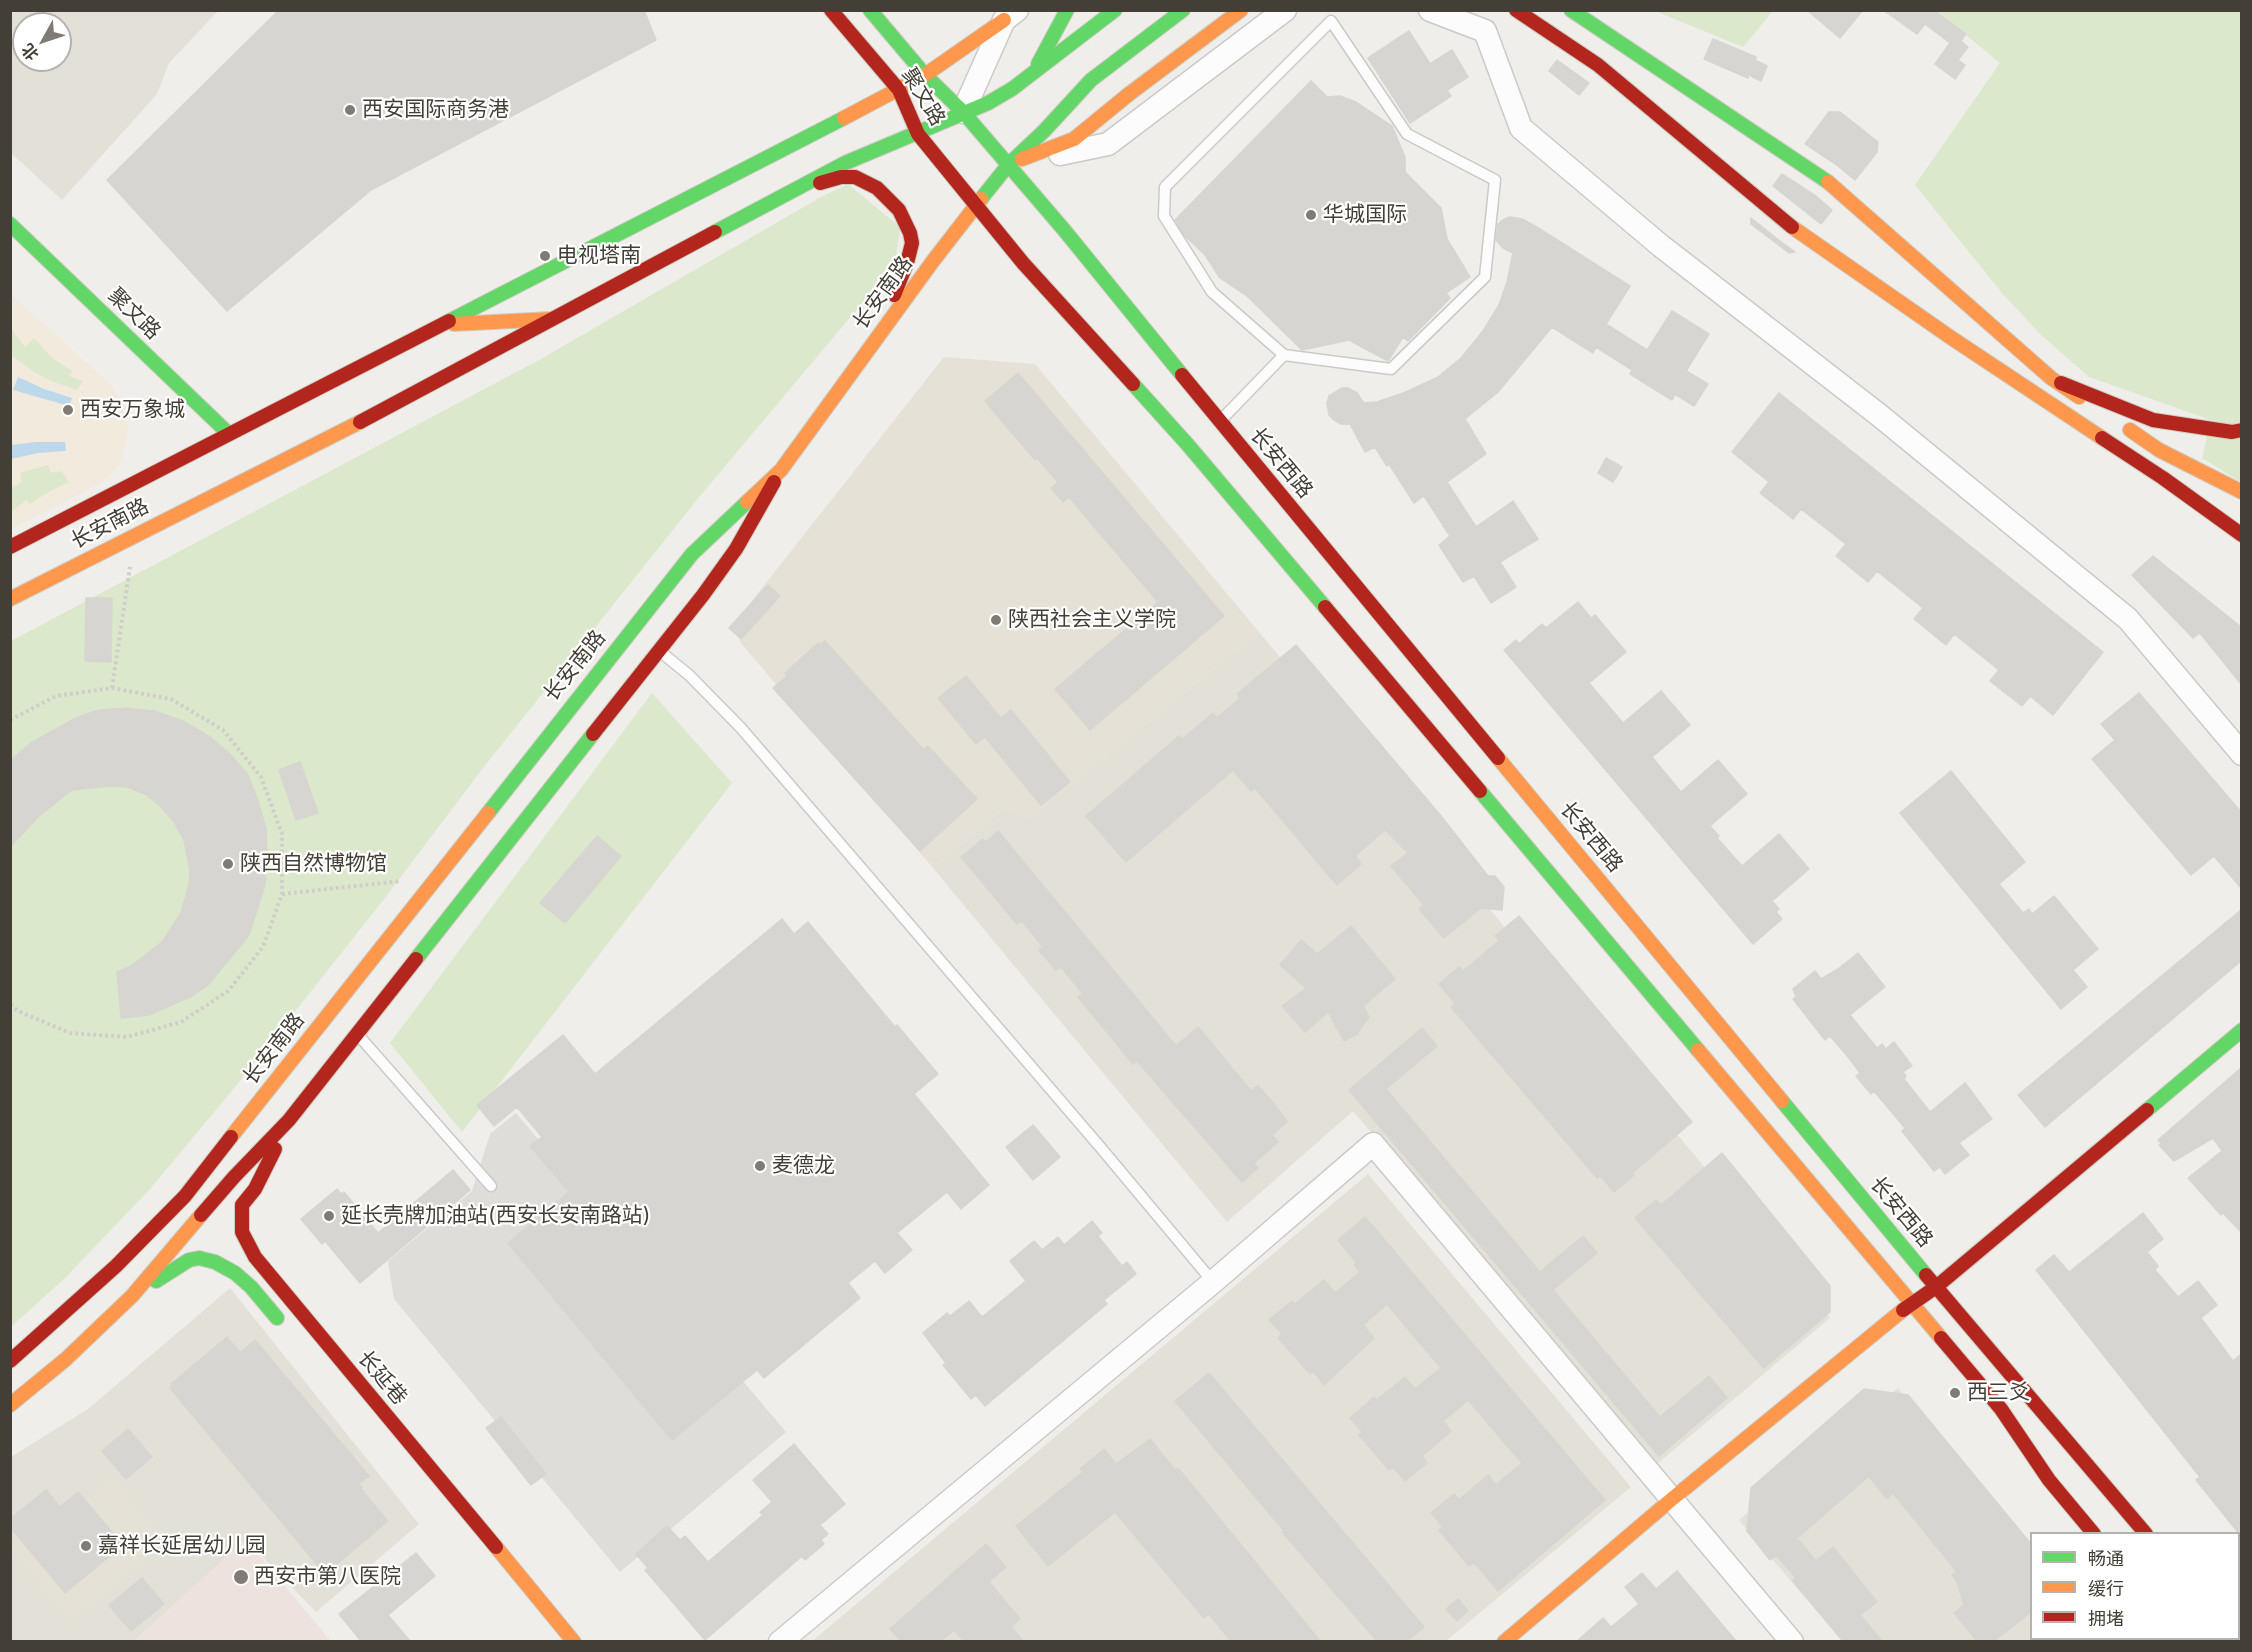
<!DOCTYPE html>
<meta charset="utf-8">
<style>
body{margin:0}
#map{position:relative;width:2252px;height:1652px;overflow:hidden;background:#efeeea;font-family:Inter,"Noto Sans SC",sans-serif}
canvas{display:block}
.frame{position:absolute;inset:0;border:12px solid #443f36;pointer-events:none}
.legend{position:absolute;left:2030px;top:1532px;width:210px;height:108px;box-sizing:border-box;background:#fff;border:2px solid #b4b2af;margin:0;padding:8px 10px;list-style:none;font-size:18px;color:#443f36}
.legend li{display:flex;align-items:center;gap:12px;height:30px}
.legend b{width:30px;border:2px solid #b4b2af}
.north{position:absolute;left:12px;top:12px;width:60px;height:60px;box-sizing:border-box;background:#fff;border:2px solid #b4b2af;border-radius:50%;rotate:230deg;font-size:16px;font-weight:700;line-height:24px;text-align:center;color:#443f36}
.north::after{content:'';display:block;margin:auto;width:21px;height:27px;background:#807c75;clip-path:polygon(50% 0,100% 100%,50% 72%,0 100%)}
</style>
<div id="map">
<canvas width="2252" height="1652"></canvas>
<div class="frame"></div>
<ul class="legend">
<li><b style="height:8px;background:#63d668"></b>畅通</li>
<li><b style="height:8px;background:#ff974d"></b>缓行</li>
<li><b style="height:8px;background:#b3261e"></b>拥堵</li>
</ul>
<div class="north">北</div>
</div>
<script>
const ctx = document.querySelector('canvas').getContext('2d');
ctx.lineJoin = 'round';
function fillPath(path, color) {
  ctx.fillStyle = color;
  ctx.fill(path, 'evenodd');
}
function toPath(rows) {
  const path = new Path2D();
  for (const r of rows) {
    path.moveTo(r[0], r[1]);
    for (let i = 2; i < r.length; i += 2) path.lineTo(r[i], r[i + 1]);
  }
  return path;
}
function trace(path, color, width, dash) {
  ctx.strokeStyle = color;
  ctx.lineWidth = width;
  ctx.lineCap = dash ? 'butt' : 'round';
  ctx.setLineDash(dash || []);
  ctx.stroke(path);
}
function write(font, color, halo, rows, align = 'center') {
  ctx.font = font + ' Inter,"Noto Sans SC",sans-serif';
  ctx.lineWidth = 4.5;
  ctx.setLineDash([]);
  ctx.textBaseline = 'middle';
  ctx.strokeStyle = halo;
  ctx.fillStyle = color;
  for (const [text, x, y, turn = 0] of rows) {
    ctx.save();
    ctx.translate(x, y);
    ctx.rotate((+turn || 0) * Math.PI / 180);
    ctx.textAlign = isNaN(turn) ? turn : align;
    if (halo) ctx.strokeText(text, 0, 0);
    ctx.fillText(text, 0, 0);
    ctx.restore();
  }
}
fillPath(toPath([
 [10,11,11,10,218,11,169,63,157,94,62,200,11,153],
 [24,24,60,24,60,60,24,60],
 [1259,632,1830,1318,1657,1464,1353,1111,1227,1222,933,868,1004,808,1030,819],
 [1368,1174,1631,1487,1446,1641,811,1642],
 [230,1288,419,1524,316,1612,246,1540,134,1641,11,1642,11,1457,88,1409],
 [1898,1388,2031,1555,2032,1638,2098,1638,2100,1641,1842,1641,1739,1520]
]), '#e3e0d7');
fillPath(toPath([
 [10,293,111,385,124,407,128,430,123,455,117,467,104,481,10,530]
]), '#f1eadd');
fillPath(toPath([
 [944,357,1035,364,1259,632,1030,820,1004,808,933,868,740,642,747,607],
 [114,1477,167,1543,71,1623,11,1550,11,1541,50,1510,61,1522]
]), '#e5e1d6');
fillPath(toPath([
 [246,1540,331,1641,134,1641]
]), '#eee2df');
fillPath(toPath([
 [1655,11,1773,11,1743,47],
 [1937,11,2241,11,2241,482,2202,458,2211,420,2089,377,2041,335,2002,293,1915,185,2000,63],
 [848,184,900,227,895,264,700,496,483,768,381,903,235,1087,150,1189,65,1278,11,1327,11,641,539,360,821,197],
 [11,329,25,347,34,338,51,357,72,371,69,376,83,381,77,390,51,381,34,372,11,355],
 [48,465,51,473,61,471,69,482,48,492,30,504,26,500,11,512,11,488,22,482,20,473],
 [652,693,732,783,462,1132,390,1043]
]), '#dce8cb');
fillPath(toPath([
 [516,1113,786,1432,620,1572,394,1299,388,1261,472,1191,490,1134]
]), '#deddd9');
fillPath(toPath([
 [18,377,44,389,72,398,69,406,13,390],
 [36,442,65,442,66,451,38,453,11,459,11,445]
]), '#bdd8ea');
const building = toPath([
 [279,10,644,10,656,40,371,190,227,311,107,180,279,10],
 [1807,10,1863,10,1840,38,1807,10],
 [1883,10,1934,10,1966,34,1961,41,1968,47,1958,60,1965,65,1955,79,1935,64,1950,43,1925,24,1917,34,1883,10],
 [1409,31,1430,64,1452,50,1468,77,1447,90,1451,96,1410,123,1368,58,1409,31],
 [1713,39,1756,57,1755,60,1767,66,1761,81,1749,75,1748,78,1704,59,1713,39],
 [1557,60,1589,83,1579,95,1549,71,1557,60],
 [1311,81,1327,97,1340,96,1356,102,1392,126,1405,157,1405,172,1441,208,1447,239,1470,277,1446,293,1450,298,1408,341,1403,337,1388,361,1349,340,1302,350,1247,296,1220,278,1205,255,1185,236,1175,220,1311,81],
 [1829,112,1840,112,1878,142,1877,152,1855,180,1838,166,1805,144,1829,112],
 [1782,174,1817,197,1832,210,1821,224,1773,186,1782,174],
 [1510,217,1522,219,1535,226,1630,286,1606,324,1647,350,1672,311,1709,334,1686,371,1708,384,1694,406,1675,394,1672,400,1630,374,1632,370,1596,347,1593,353,1552,327,1498,392,1465,419,1486,454,1447,482,1476,527,1513,501,1538,539,1500,562,1516,587,1491,603,1474,576,1463,582,1439,545,1450,536,1424,496,1414,503,1389,464,1387,466,1375,447,1365,452,1350,424,1341,424,1334,420,1329,415,1327,403,1329,396,1342,388,1348,388,1357,393,1364,403,1377,402,1406,392,1438,377,1461,358,1483,331,1499,305,1507,282,1513,253,1503,248,1496,240,1498,224,1503,220,1510,217],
 [1751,218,1780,241,1795,252,1789,253,1751,224,1751,218],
 [1018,373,1224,616,1090,730,1055,689,1158,602,1069,497,1063,502,1051,488,1058,482,1037,458,1035,460,985,401,1018,373],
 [1779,393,2103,652,2053,715,2030,696,2022,706,1990,681,1999,670,1954,634,1946,645,1914,619,1923,608,1877,571,1868,582,1836,556,1846,544,1801,509,1793,519,1760,493,1769,482,1732,452,1779,393],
 [1606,458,1622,467,1613,482,1598,473,1606,458],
 [2153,556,2241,627,2241,684,2200,633,2193,638,2132,575,2153,556],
 [768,585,780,596,741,639,729,628,768,585],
 [86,598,112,598,111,662,85,661,86,598],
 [1578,602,1591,618,1595,615,1626,652,1589,683,1623,723,1661,691,1690,725,1652,757,1681,792,1718,760,1747,794,1710,826,1719,836,1717,838,1742,866,1779,834,1809,869,1772,901,1779,909,1776,912,1782,919,1753,944,1504,650,1516,640,1519,644,1542,624,1546,628,1578,602],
 [825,641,924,750,928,746,977,799,920,851,773,688,787,676,785,673,818,643,820,645,825,641],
 [1296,645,1441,816,1488,876,1495,876,1504,887,1502,910,1481,908,1444,938,1419,909,1424,905,1391,866,1408,853,1385,830,1355,856,1361,864,1337,885,1255,788,1251,791,1233,770,1126,862,1086,816,1179,736,1182,739,1213,713,1217,718,1240,698,1237,694,1296,645],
 [966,676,1001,718,1011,710,1070,782,1041,805,985,737,976,744,938,698,966,676],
 [2139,693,2241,812,2241,888,2214,856,2191,875,2092,759,2115,740,2101,724,2139,693],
 [127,708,154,711,183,721,210,737,231,755,248,775,258,801,266,829,267,857,265,885,249,935,208,985,192,996,149,1015,121,1018,117,972,131,966,163,941,181,913,189,885,190,871,184,840,174,822,161,807,147,795,128,787,109,786,72,790,39,816,10,847,10,761,31,743,76,718,99,710,127,708],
 [300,762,318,813,296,820,279,770,300,762],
 [1951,771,2025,862,1999,884,2023,913,2029,909,2032,914,2054,896,2098,949,2073,970,2087,987,2061,1009,1900,813,1951,771],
 [998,831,1176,1046,1198,1027,1251,1091,1258,1085,1281,1113,1287,1122,1272,1135,1278,1142,1254,1163,1258,1168,1242,1182,1137,1061,1133,1064,1078,997,1083,994,1061,967,1056,970,1039,950,1043,947,1022,921,1017,924,961,857,983,839,986,842,998,831],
 [597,836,621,856,565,923,540,903,597,836],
 [2241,910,2241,961,2045,1127,2018,1095,2241,910],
 [1519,916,1692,1122,1632,1173,1634,1175,1614,1192,1600,1175,1597,1178,1486,1048,1451,1007,1455,1003,1439,984,1459,967,1463,971,1499,941,1495,936,1519,916],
 [782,919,794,934,808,922,895,1027,897,1025,938,1074,914,1094,989,1185,961,1209,947,1192,897,1233,912,1250,885,1273,875,1261,848,1283,860,1298,764,1378,757,1370,672,1440,508,1243,569,1192,530,1146,542,1137,517,1107,494,1126,477,1105,563,1035,595,1074,782,919],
 [1351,926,1395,979,1363,1006,1369,1017,1357,1034,1344,1041,1328,1012,1305,1032,1282,1006,1306,988,1280,965,1301,940,1317,954,1351,926],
 [1858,953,1885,987,1850,1015,1877,1048,1882,1044,1886,1049,1894,1042,1912,1066,1903,1072,1906,1076,1904,1079,1930,1112,1965,1083,1992,1119,1959,1143,1969,1155,1945,1174,1940,1167,1934,1171,1902,1131,1905,1128,1874,1091,1871,1094,1856,1076,1860,1073,1849,1058,1830,1036,1825,1040,1793,999,1796,997,1793,989,1815,971,1821,979,1838,969,1858,953],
 [1422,1028,1437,1046,1386,1089,1540,1272,1583,1236,1597,1253,1553,1290,1660,1417,1709,1376,1727,1398,1659,1456,1349,1090,1422,1028],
 [2241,1068,2241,1232,2223,1213,2221,1215,2188,1178,2222,1151,2213,1138,2174,1161,2159,1145,2161,1143,2158,1140,2241,1068],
 [1033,1125,1060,1157,1033,1180,1006,1147,1033,1125],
 [1722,1153,1830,1286,1830,1312,1764,1368,1635,1218,1656,1200,1661,1205,1722,1153],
 [453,1170,470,1190,360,1283,325,1241,322,1244,301,1219,337,1189,341,1194,344,1192,378,1233,453,1170],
 [2143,1213,2163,1239,2147,1252,2158,1266,2155,1270,2178,1297,2198,1281,2217,1305,2201,1318,2233,1361,2241,1354,2241,1536,2196,1480,2200,1477,2036,1270,2054,1255,2069,1272,2143,1213],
 [1365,1217,1605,1500,1498,1591,1474,1562,1469,1566,1439,1530,1443,1527,1431,1513,1454,1494,1459,1500,1488,1475,1496,1485,1522,1463,1468,1400,1443,1421,1451,1431,1422,1456,1427,1463,1405,1481,1393,1467,1389,1470,1359,1435,1362,1432,1350,1418,1374,1397,1377,1400,1405,1377,1415,1389,1441,1368,1387,1304,1363,1325,1374,1338,1324,1385,1313,1371,1310,1374,1278,1338,1282,1334,1269,1320,1292,1301,1295,1304,1324,1280,1335,1293,1360,1272,1354,1265,1357,1263,1338,1240,1365,1217],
 [1092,1221,1102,1233,1098,1236,1122,1266,1127,1262,1136,1274,1104,1300,1107,1304,985,1406,976,1395,971,1399,943,1365,946,1363,923,1333,947,1313,950,1316,969,1301,982,1317,1026,1281,1010,1261,1034,1241,1042,1250,1058,1237,1064,1245,1092,1221],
 [227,1337,240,1353,255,1340,369,1476,359,1484,362,1487,361,1489,388,1521,325,1574,170,1388,172,1386,171,1384,227,1337],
 [1209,1373,1424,1627,1407,1641,1377,1641,1282,1532,1284,1531,1175,1401,1209,1373],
 [1864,1389,1908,1395,2031,1544,2031,1612,1994,1641,1977,1641,1954,1613,1964,1605,1957,1582,1952,1575,1957,1572,1893,1493,1887,1499,1869,1476,1797,1538,1816,1561,1833,1547,1877,1602,1860,1615,1882,1641,1843,1641,1793,1581,1796,1578,1776,1555,1770,1560,1747,1531,1751,1488,1864,1389],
 [501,1417,546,1474,531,1485,486,1428,501,1417],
 [128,1429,152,1457,126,1479,102,1451,128,1429],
 [1150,1439,1175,1470,1178,1468,1320,1641,1231,1641,1209,1614,1204,1618,1115,1512,1048,1566,1016,1526,1083,1472,1080,1469,1104,1449,1116,1464,1150,1439],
 [794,1444,845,1504,820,1525,828,1534,821,1540,824,1544,805,1560,802,1556,705,1640,645,1570,648,1568,636,1554,667,1526,680,1540,685,1536,708,1562,763,1515,760,1512,772,1502,753,1480,794,1444],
 [46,1490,60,1507,78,1492,123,1545,65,1593,10,1527,10,1519,46,1490],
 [986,1544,1006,1567,989,1582,1020,1619,1011,1627,1023,1641,964,1641,954,1630,941,1641,901,1641,890,1629,986,1544],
 [416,1553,435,1576,388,1615,410,1641,361,1641,339,1614,416,1553],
 [1677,1571,1736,1641,1577,1641,1603,1618,1611,1627,1639,1604,1625,1587,1642,1573,1656,1589,1677,1571],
 [142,1578,164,1604,131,1631,109,1605,142,1578],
 [1458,1599,1468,1611,1457,1621,1446,1609,1458,1599]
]);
fillPath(building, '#d7d5d1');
trace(building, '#d7d5d0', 1.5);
const lane = toPath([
 [1222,419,1284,355,1391,369,1485,277,1495,180,1407,134,1331,21,1165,187,1164,216,1212,292,1284,355],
 [662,653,689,675,741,728,1101,1148,1213,1282],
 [359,1036,491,1186]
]);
const street = toPath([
 [1430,10,1485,31],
 [1485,31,1521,128,1661,246,1879,415,2128,619,2242,754],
 [963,112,1004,20,1017,10],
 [1060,154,1108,144,1285,10],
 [780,1642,1213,1282,1373,1144,1792,1642]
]);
const fast = toPath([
 [870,10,925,75,963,112,1065,231,1182,375],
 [1571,10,1828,182],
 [1038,64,1067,10],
 [981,199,1009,164,1044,131,1091,80,1183,10],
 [10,224,229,434],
 [715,232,845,163,988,103,1012,89,1115,10],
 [449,321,844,118],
 [1133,384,1188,445,1325,607],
 [1480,791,1698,1050],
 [488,813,692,554,747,502],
 [416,959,593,734],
 [1782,1101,1926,1275],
 [2147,1110,2242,1030],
 [156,1281,189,1260,199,1258,215,1262,235,1273,251,1287,277,1318]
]);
const slow = toPath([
 [844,118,925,75,1004,20],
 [1022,159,1074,139,1129,94,1241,10],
 [1828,182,2051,378,2079,397],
 [1792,227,1950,337,2102,438],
 [454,324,552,319],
 [2130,430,2159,450,2242,492],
 [747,502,781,470,933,261,981,199],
 [10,599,360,422],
 [1498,758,1782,1101],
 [1698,1050,1941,1338],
 [231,1137,488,813],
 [10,1405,66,1359,132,1296,201,1215],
 [496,1547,574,1642],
 [1504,1642,1672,1499,1903,1310]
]);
const jam = toPath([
 [831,10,899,90,918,134,1023,263,1133,384],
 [1516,10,1598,65,1792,227],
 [820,183,841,177,855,177,877,188,899,210,910,233,912,243,907,263,894,295],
 [1182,375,1498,758],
 [2061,383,2153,420,2232,432,2242,430],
 [360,422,715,232],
 [2102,438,2163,478,2242,535],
 [10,547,449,321],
 [1325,607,1480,791],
 [593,734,703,595,736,549,774,482],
 [275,1149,255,1189,242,1205,242,1232,255,1257,496,1547],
 [201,1215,234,1177,289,1120,416,959],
 [1926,1275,2146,1534],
 [1903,1310,1936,1287,2147,1110],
 [1941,1338,2001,1409,2049,1480,2094,1534],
 [10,1361,116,1266,185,1196,231,1137],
 [2180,1638,2182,1642],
 [2237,1638,2239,1642]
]);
trace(lane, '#cccac6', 13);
trace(street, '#cccac6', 25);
trace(fast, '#cecbc1', 16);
trace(slow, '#cecbc1', 16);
trace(jam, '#cecbc1', 16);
trace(toPath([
 [112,688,130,567],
 [10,720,56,696,112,688,171,699,223,730,261,777,282,834,282,894,263,947,228,991,181,1022,127,1037,70,1033,18,1011,10,1004],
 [282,894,401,881]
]), '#d0cecb', 4, [3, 3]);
trace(lane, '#fdfcfc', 10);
trace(street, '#fdfcfc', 22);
trace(fast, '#63d668', 14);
trace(slow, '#ff974d', 14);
trace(jam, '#b3261e', 14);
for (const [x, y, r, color] of [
 [350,110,6,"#807c75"],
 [1311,215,6,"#807c75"],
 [545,256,6,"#807c75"],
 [68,410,6,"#807c75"],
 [996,620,6,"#807c75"],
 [228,864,6,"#807c75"],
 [760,1166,6,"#807c75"],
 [329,1216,6,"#807c75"],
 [1955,1393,6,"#807c75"],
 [86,1546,6,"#807c75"],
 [241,1577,8,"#807c75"]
]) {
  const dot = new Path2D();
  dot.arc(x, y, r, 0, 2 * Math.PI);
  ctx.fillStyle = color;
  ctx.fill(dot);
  trace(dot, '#fff', 2);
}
write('21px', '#443f36', '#fff', [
 ["聚文路",923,97,59],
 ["长安南路",883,293,-54],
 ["聚文路",134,314,44],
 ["长安西路",1281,463,50],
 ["长安南路",110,524,-27],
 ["长安南路",575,666,-51],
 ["长安西路",1591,837,50],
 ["长安南路",274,1049,-52],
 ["长安西路",1901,1212,50],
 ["长延巷",382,1378,50]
]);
write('21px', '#443f36', '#fff', [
 ["西安国际商务港",362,110],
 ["华城国际",1323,215],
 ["电视塔南",557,256],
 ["西安万象城",80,410],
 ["陕西社会主义学院",1008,620],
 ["陕西自然博物馆",240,864],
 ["麦德龙",772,1166],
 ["延长壳牌加油站(西安长安南路站)",341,1216],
 ["西三爻",1967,1393],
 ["嘉祥长延居幼儿园",98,1546],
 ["西安市第八医院",254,1577]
], 'left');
</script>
